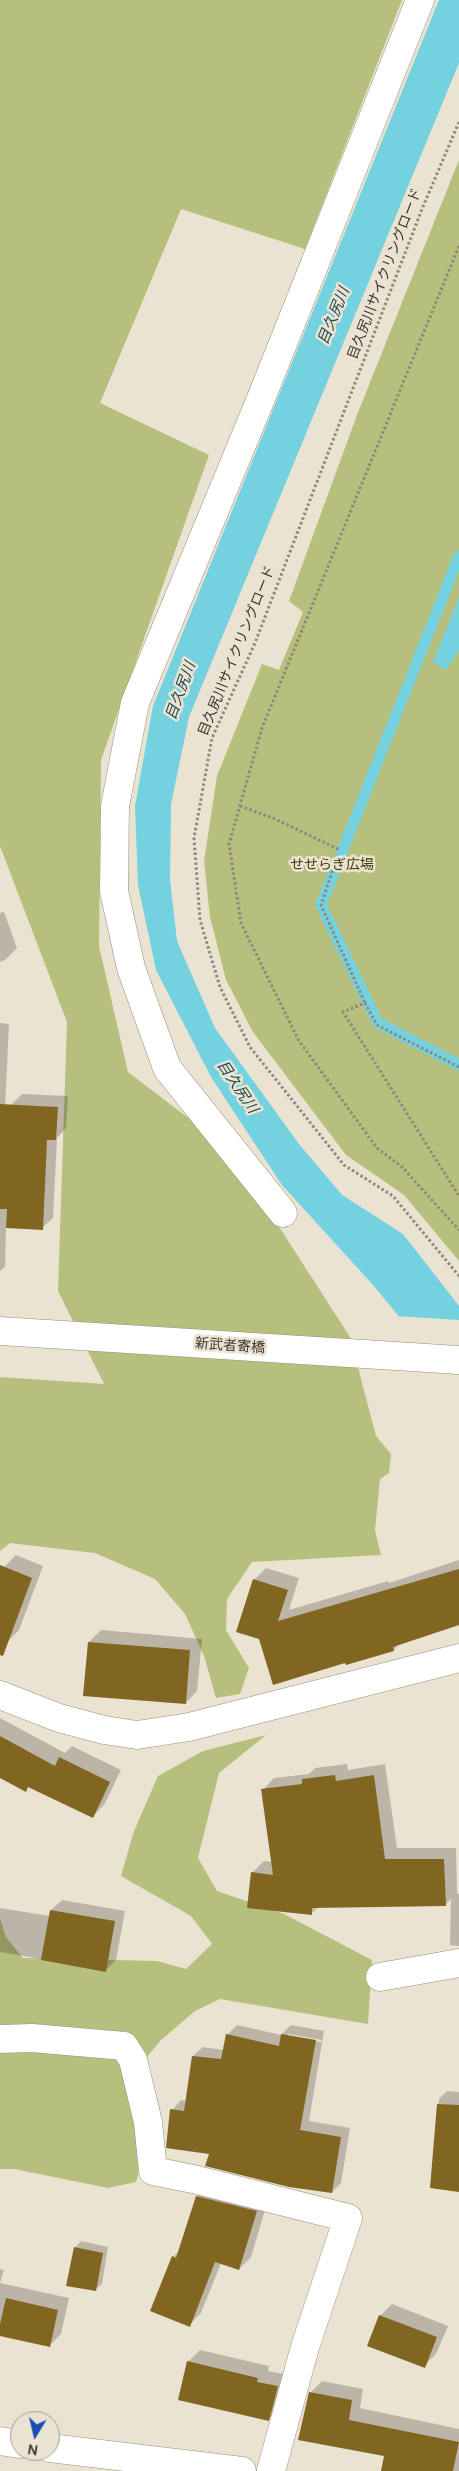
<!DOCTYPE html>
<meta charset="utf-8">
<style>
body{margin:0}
#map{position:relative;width:459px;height:2471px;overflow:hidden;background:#ebe3d1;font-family:Manrope,sans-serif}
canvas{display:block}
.north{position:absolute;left:10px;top:2411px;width:50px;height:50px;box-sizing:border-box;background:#ebe3d1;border:1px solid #a59e91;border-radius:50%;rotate:189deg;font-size:14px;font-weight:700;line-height:20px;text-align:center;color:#3b3730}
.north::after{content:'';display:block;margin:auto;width:18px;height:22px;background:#1c4bb8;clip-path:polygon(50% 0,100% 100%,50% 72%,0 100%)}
</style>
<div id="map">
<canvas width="459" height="2471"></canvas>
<div class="north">N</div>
</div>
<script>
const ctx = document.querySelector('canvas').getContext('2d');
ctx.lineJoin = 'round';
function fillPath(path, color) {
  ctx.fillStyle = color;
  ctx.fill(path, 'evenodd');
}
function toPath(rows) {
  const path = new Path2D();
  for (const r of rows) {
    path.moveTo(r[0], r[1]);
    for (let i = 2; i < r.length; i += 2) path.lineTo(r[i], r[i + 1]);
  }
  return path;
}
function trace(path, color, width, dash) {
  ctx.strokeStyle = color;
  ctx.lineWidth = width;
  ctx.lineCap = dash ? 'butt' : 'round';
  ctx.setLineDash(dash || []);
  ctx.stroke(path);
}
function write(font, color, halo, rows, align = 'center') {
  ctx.font = font + ' Manrope,"Noto Sans JP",sans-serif';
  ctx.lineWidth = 5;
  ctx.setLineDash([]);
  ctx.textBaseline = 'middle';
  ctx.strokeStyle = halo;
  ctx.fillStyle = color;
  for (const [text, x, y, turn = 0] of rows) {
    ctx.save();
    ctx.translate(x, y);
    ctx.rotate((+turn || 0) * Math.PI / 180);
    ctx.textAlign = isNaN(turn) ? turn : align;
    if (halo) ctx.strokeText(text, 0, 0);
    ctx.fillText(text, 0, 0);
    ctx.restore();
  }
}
fillPath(toPath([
 [0,0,402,0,305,249,181,209,100,403,209,455,101,760,99,946,128,1072,229,1149,350,1337,376,1436,391,1454,389,1473,380,1479,375,1530,381,1555,252,1562,227,1599,226,1630,249,1668,240,1694,216,1698,204,1656,185,1614,155,1579,95,1553,10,1543,0,1551,0,1377,104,1384,58,1291,67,1022,0,846],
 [459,160,459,1261,404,1195,346,1155,253,1032,226,980,210,917,204,861,217,776,262,664,279,670,303,612,289,601,357,415],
 [266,1735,219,1773,198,1858,217,1891,284,1914,372,1960,368,2024,220,1999,195,2011,160,2041,138,2068,144,2154,136,2182,108,2188,14,2169,0,2169,0,1918,6,1937,23,1958,157,1961,186,1969,212,1944,191,1916,121,1876,134,1831,158,1776,203,1751]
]), '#b7bf7d');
fillPath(toPath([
 [439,0,459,0,459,63,189,717,171,804,170,880,177,941,215,1028,299,1144,342,1195,403,1234,459,1306,459,1389,373,1285,282,1185,211,1077,156,970,138,885,135,806,153,706],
 [459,597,459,650,446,670,433,662]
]), '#73d1e0');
fillPath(toPath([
 [395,1316,459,1320,459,1391,457,1390]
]), '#ebe3d1');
fillPath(toPath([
 [4,912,17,948,5,960,0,962,0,913],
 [0,1023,9,1024,5,1109,0,1114],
 [22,1094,68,1096,66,1128,57,1138,53,1218,42,1228,6,1227,5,1267,0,1271,0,1173,11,1105],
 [16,1555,43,1566,19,1630,7,1642,0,1639,0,1578,4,1567],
 [459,1560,459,1624,400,1643,394,1650,346,1661,274,1683,254,1580,266,1568,299,1578,289,1610,388,1581,389,1583],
 [101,1630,202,1639,197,1691,186,1703,89,1642],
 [0,1718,65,1753,72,1746,121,1770,104,1805,92,1817,29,1786,25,1790,0,1777],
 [347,1764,348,1770,385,1764,397,1848,456,1848,457,1893,459,1894,459,1946,450,1945,451,1899,445,1905,318,1907,311,1914,252,1873,264,1861,272,1862,263,1790,274,1778,309,1774,315,1768],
 [62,1900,125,1911,116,1960,106,1970,0,1952,0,1908,50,1916,51,1910],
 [237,2025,281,2035,291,2025,324,2031,309,2121,350,2128,341,2183,332,2192,211,2153,172,2110,181,2100,186,2101,193,2056,203,2047,224,2050,227,2035],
 [288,2034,322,2040,321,2042,288,2036],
 [447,2091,459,2092,459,2191,431,2187,439,2099],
 [208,2185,268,2200,251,2257,239,2269,221,2263,201,2313,189,2325,173,2257,179,2251,197,2196],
 [81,2241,108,2247,102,2284,95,2290,75,2248],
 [0,2269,4,2270,0,2283,69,2298,61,2334,49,2346,0,2335],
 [392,2304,448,2326,436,2354,424,2366,380,2316],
 [200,2350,269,2366,268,2371,289,2375,280,2407,268,2419,188,2362],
 [322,2381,363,2389,360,2408,459,2429,459,2471,384,2471,386,2455,310,2393]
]), '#0003');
trace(toPath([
 [459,556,321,905,378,1023,459,1065]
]), '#73d1e0', 11);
fillPath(toPath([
 [0,1104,58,1107,56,1140,47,1140,43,1230,6,1228,7,1209,0,1209],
 [0,1565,32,1578,3,1656,0,1655],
 [459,1569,459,1625,393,1647,394,1651,346,1665,345,1663,273,1685,259,1639,236,1632,253,1579,288,1590,278,1621],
 [88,1642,190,1650,186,1704,83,1696],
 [0,1736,55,1766,59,1757,110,1782,93,1818,28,1787,26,1792,0,1778],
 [335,1775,336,1781,374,1775,385,1859,444,1859,446,1906,312,1908,312,1915,247,1908,251,1872,273,1875,261,1789,302,1784,302,1779],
 [50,1910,115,1921,106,1972,41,1960],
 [226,2034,279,2046,281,2034,316,2040,300,2130,341,2137,332,2193,289,2187,205,2166,209,2154,166,2148,170,2109,184,2111,192,2056,221,2059],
 [437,2104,459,2105,459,2192,430,2188],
 [196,2196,257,2211,239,2270,215,2262,190,2327,150,2311,172,2256,176,2258],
 [74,2247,103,2253,96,2291,66,2286],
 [6,2298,58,2310,50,2347,0,2336,0,2324],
 [379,2315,437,2337,425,2368,367,2346],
 [187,2361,258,2378,257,2382,278,2386,269,2421,178,2400],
 [309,2392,352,2400,349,2420,459,2442,453,2471,381,2471,384,2456,298,2440]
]), '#816621');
const minor = toPath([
 [283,1213,167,1068,131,968,114,891,115,806,135,703,262,396,420,0],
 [0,1331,459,1360],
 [0,1695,59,1718,104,1730,137,1735,189,1727,459,1658],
 [380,1977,459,1963],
 [0,2039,32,2038,124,2046,133,2060,148,2122,153,2171,193,2179,348,2218,305,2347,271,2471],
 [0,2441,20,2444],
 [50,2448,242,2471]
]);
trace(minor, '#978f7e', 29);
trace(toPath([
 [459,122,422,209,255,643,212,738,194,838,200,920,220,987,250,1047,344,1165,393,1196,459,1276],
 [459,246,262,728,229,844,241,923,299,1041,377,1148,402,1167,459,1230],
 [240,806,273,818,340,850],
 [334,866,321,905,365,1003],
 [459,1067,377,1025,365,1003,343,1012,459,1196]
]), '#8d887b', 3, [2.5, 2.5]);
trace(minor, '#fff', 28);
write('14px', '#3b3730', '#ebe3d1', [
 ["目久尻川サイクリングロード",385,274,-69],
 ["目久尻川サイクリングロード",237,651,-68],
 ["新武者寄橋",230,1346,4]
]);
write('14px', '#393d06', '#ebe3d1', [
 ["せせらぎ広場",332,865]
]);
write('italic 15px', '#204b51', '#ebe3d1', [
 ["目久尻川",334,316,-68],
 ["目久尻川",181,691,-70],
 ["目久尻川",237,1087,56]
]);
</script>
